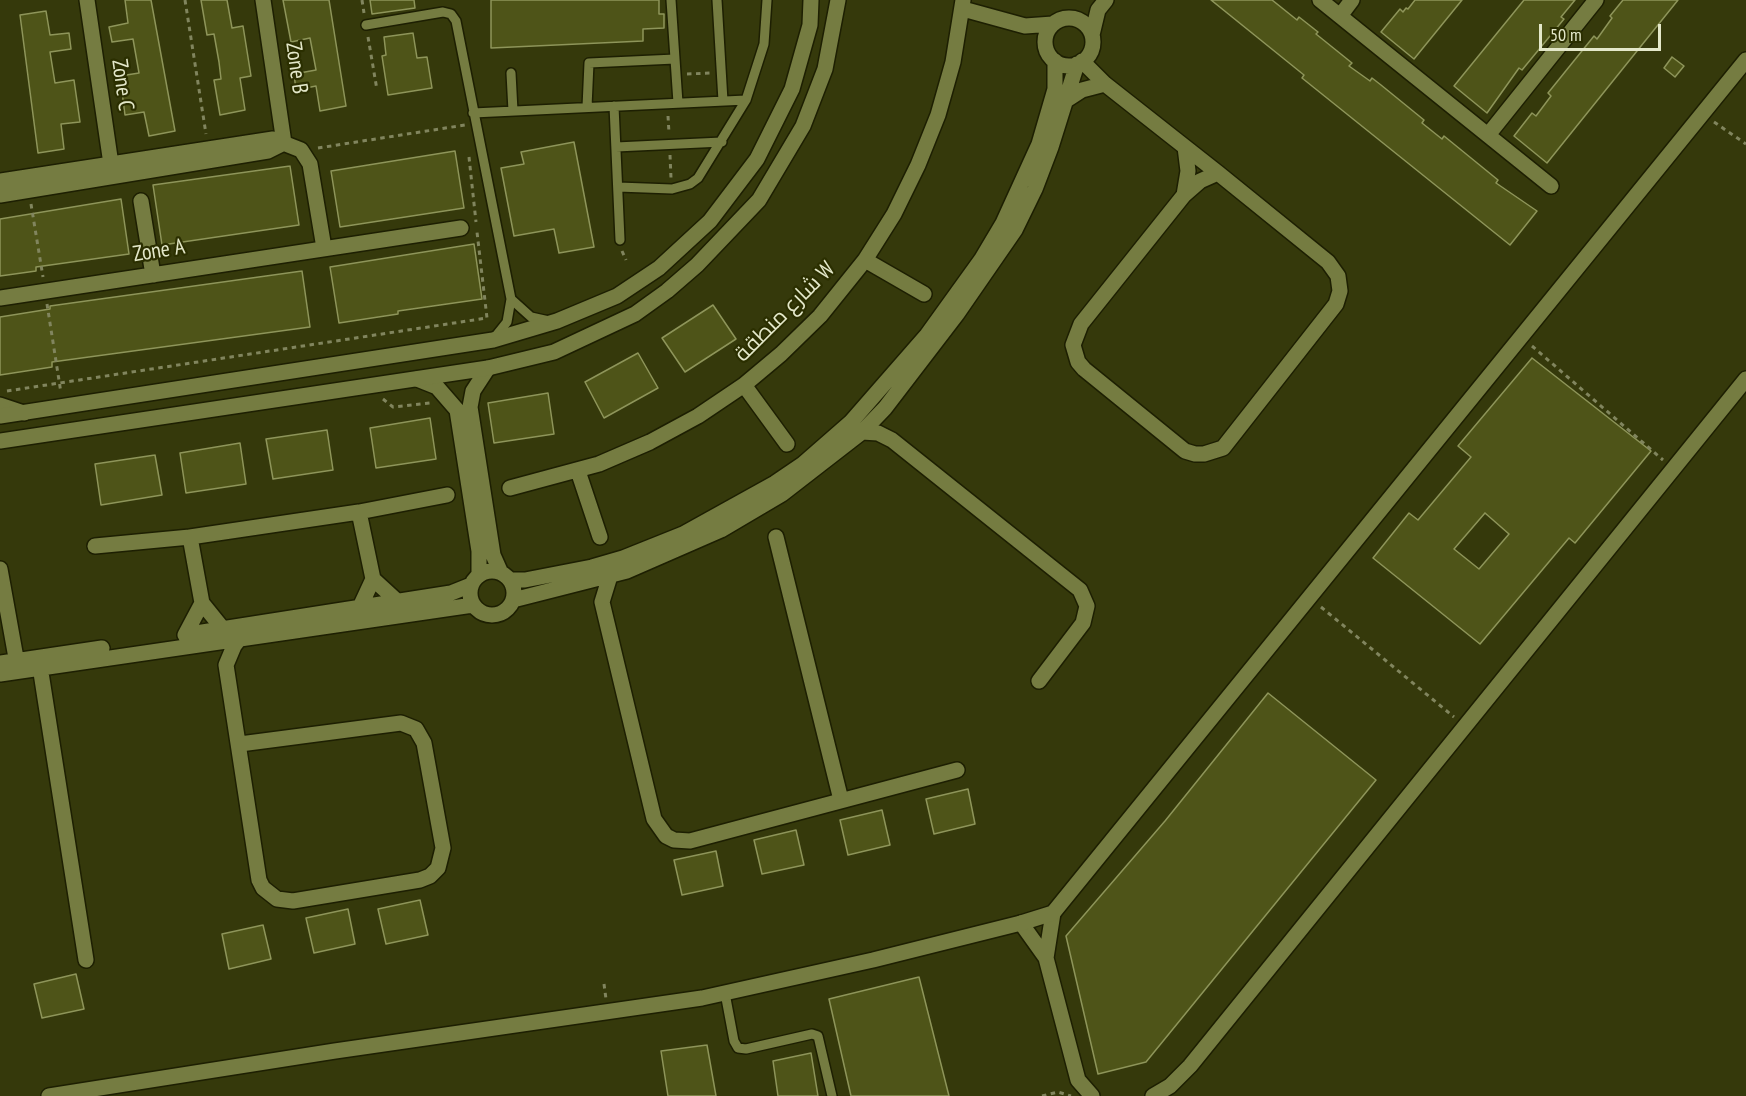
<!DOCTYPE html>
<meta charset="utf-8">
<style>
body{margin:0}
#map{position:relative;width:1746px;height:1096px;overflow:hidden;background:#35390b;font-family:"PT Sans Narrow",sans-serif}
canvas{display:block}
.scale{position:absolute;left:1539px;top:24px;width:122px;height:27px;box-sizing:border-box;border:3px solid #e4e8ca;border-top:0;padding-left:8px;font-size:18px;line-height:21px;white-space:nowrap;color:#e4e8ca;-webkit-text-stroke:4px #2b2f00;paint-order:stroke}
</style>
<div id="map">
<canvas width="1746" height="1096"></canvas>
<div class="scale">50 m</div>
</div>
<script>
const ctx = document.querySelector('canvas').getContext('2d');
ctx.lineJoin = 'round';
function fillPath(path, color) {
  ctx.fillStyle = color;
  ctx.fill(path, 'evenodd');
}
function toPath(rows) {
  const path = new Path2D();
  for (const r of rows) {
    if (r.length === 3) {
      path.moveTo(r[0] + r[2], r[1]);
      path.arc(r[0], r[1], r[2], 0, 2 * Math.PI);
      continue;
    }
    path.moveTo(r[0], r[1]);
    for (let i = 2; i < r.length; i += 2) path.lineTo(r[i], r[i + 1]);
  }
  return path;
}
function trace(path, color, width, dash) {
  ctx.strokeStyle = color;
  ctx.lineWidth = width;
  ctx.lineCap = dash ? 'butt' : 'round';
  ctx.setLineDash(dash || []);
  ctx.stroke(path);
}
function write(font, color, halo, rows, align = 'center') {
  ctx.font = font + ' "PT Sans Narrow",Cairo,sans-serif';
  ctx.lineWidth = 4.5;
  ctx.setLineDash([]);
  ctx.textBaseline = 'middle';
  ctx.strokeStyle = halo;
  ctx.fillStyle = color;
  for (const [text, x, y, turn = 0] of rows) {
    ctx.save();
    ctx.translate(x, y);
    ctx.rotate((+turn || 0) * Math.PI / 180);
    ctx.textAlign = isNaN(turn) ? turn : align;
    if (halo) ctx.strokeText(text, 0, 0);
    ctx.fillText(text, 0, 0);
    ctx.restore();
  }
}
const building = toPath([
 [125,0,151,0,175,131,149,136,144,112,125,115,120,76,139,73,133,39,112,42,109,27,128,23,125,0],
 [201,0,227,0,232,28,243,26,251,76,240,78,245,110,220,115,214,80,221,79,219,62,214,34,207,35,201,0],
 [283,0,329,0,346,106,320,111,316,86,296,90,294,74,316,70,310,38,291,42,283,0],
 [370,0,414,0,415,8,372,14,370,0],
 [491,0,659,0,659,14,664,14,664,28,643,29,643,41,491,48,491,0],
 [1211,0,1272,0,1297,20,1299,17,1318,32,1316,34,1352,63,1349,66,1370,81,1372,78,1381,85,1424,120,1422,123,1442,139,1444,136,1498,180,1496,183,1537,211,1510,245,1302,78,1304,75,1211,0],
 [1415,0,1462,0,1414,59,1381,32,1400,9,1403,12,1406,8,1408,9,1415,0],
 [1524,0,1575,0,1561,17,1564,19,1522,70,1519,68,1487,113,1454,86,1524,0],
 [1623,0,1678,0,1547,163,1514,136,1532,113,1536,116,1551,96,1548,93,1594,36,1597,39,1612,18,1610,16,1623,0],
 [46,11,50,35,69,33,71,49,50,52,55,83,74,80,80,122,61,124,64,149,38,153,20,15,46,11],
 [413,33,417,58,427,57,432,88,388,95,382,56,386,55,384,37,413,33],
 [1672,57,1684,66,1675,77,1664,68,1672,57],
 [574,142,594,247,559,253,554,229,514,236,501,168,524,164,521,152,574,142],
 [455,151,464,208,340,227,331,171,455,151],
 [290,166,299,225,162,245,153,185,290,166],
 [121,199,129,254,36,267,36,271,0,276,0,219,121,199],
 [474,244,482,299,398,311,398,314,339,323,330,267,474,244],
 [302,271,310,327,52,362,52,367,0,375,0,317,50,309,50,306,302,271],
 [713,305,736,339,685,372,662,338,713,305],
 [638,353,658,388,604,418,585,382,638,353],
 [1532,358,1651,451,1575,543,1569,538,1480,644,1373,558,1409,513,1418,520,1471,457,1458,446,1532,358],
 [1485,513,1509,534,1479,569,1454,549,1485,513],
 [548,393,554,434,494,443,488,403,548,393],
 [430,418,436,459,376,468,370,428,430,418],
 [327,430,333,470,273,479,266,439,327,430],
 [240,443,246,484,186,493,180,453,240,443],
 [155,455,162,495,101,505,95,464,155,455],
 [1268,693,1376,780,1146,1062,1098,1074,1066,936,1165,821,1268,693],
 [968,789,975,824,934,834,926,799,968,789],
 [882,810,890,845,848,855,840,820,882,810],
 [796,830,804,865,762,874,754,840,796,830],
 [716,851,723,886,682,895,674,860,716,851],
 [420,900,428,935,386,944,378,909,420,900],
 [348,909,355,944,314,953,306,918,348,909],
 [263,925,271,959,229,969,222,934,263,925],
 [76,974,84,1009,42,1018,34,984,76,974],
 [919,977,949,1096,851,1096,829,999,919,977],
 [707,1045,716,1096,668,1096,661,1051,707,1045],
 [811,1053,818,1096,778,1096,773,1061,811,1053]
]);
fillPath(building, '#4e5418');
trace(building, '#8e955a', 1.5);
const service = toPath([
 [671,0,678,103],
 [717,0,723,101],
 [366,25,443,12,451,14,456,21,511,299,507,322,495,337],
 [511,73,513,111],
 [614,106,620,240],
 [587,107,589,63,675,59],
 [473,113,746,100],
 [616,147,722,142],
 [618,187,672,189,690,184,698,178,746,100,764,44,767,0],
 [511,299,531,317,549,321],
 [725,993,734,1041,738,1048,746,1049,812,1034,818,1036,832,1096]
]);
const minor = toPath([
 [87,0,112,171],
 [263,0,284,143],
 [1320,0,1551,186],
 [963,9,1025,26,1053,24],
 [1340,16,1352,0],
 [1069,42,24],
 [1092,35,1098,10,1106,0],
 [1082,61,1105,84,1218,173,1328,262,1338,276,1340,291,1336,304,1223,448,1204,454,1195,454,1185,451,1084,369,1078,362,1073,345,1081,324,1184,195,1200,181,1218,173],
 [1062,103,1082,90,1105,84],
 [1488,135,1596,0],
 [0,181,273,139,301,150,310,164,324,248],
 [0,195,268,151,284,143],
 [1184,195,1188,171,1185,147],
 [141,201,153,275],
 [865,260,924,294],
 [0,298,461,228],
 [488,368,473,391,470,407,493,555,501,573],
 [417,379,437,387,457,410,479,551,479,575],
 [744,385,787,444],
 [0,405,24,413],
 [862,432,878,433,892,440,1080,590,1087,606,1083,623,1039,681],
 [578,471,600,537],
 [510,488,599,464,650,442,698,416,744,385,781,354,820,316,865,260,894,214,918,165,938,115,953,62,963,0],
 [359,512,373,579,360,607],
 [190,537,202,603,223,629],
 [776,537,841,800],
 [95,546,190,537,359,512,447,495],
 [0,569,18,669],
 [492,593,22],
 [610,576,602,602,654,819,666,836,674,840,690,841,957,770],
 [373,579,397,601],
 [510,580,525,580,592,567,623,558,683,534,775,483,803,464,851,422,927,335,981,260,1003,223,1039,144,1055,89,1055,61],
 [513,600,627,571,721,530,782,494,862,432,885,408,957,314,1015,230,1035,189,1051,147,1077,64],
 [196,633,451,593,471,585],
 [185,635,202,603],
 [39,660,86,960],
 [0,663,102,648],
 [0,674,473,605],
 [240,744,401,723,416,729,424,743,443,848,438,868,430,876,420,880,293,901,277,899,263,888,259,880,226,665,234,646,241,637],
 [1021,923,1046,958,1078,1080,1092,1096],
 [1046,958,1053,913],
 [1153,1096,1170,1086,1190,1066,1746,379]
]);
const tertiary = toPath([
 [0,416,493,340,557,321,617,296,659,268,710,221,757,159,792,89,810,25,811,0],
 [0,441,488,368,554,352,635,314,667,291,697,265,759,200,803,126,825,69,838,0],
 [49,1096,335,1051,702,998,873,960,1021,923,1053,913,1746,60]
]);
trace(service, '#1d1f02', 12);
trace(minor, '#1d1f02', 18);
trace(tertiary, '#1d1f02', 18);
trace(toPath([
 [185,0,206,134],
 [362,0,364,13],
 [368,37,377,90],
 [687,74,711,73],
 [668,116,669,133],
 [1714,122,1746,144],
 [318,148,465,125],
 [670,155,671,178],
 [469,157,476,222],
 [31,204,43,277],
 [622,251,626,260],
 [47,304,61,393],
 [1532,346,1663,460],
 [7,391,487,318,477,232],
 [383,399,393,407,430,403],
 [1321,607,1454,717],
 [604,984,606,999],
 [1042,1096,1058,1092,1071,1096]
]), '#81855e', 3, [4.5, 4.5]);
trace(service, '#757c41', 9);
trace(minor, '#757c41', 15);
trace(tertiary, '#757c41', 15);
write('22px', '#e4e8ca', '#2b2f00', [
 ["Zone B",296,68,82],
 ["Zone C",122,85,82],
 ["Zone A",159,251,-9],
 ["شارع منطقة W",785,312,-45]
]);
</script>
